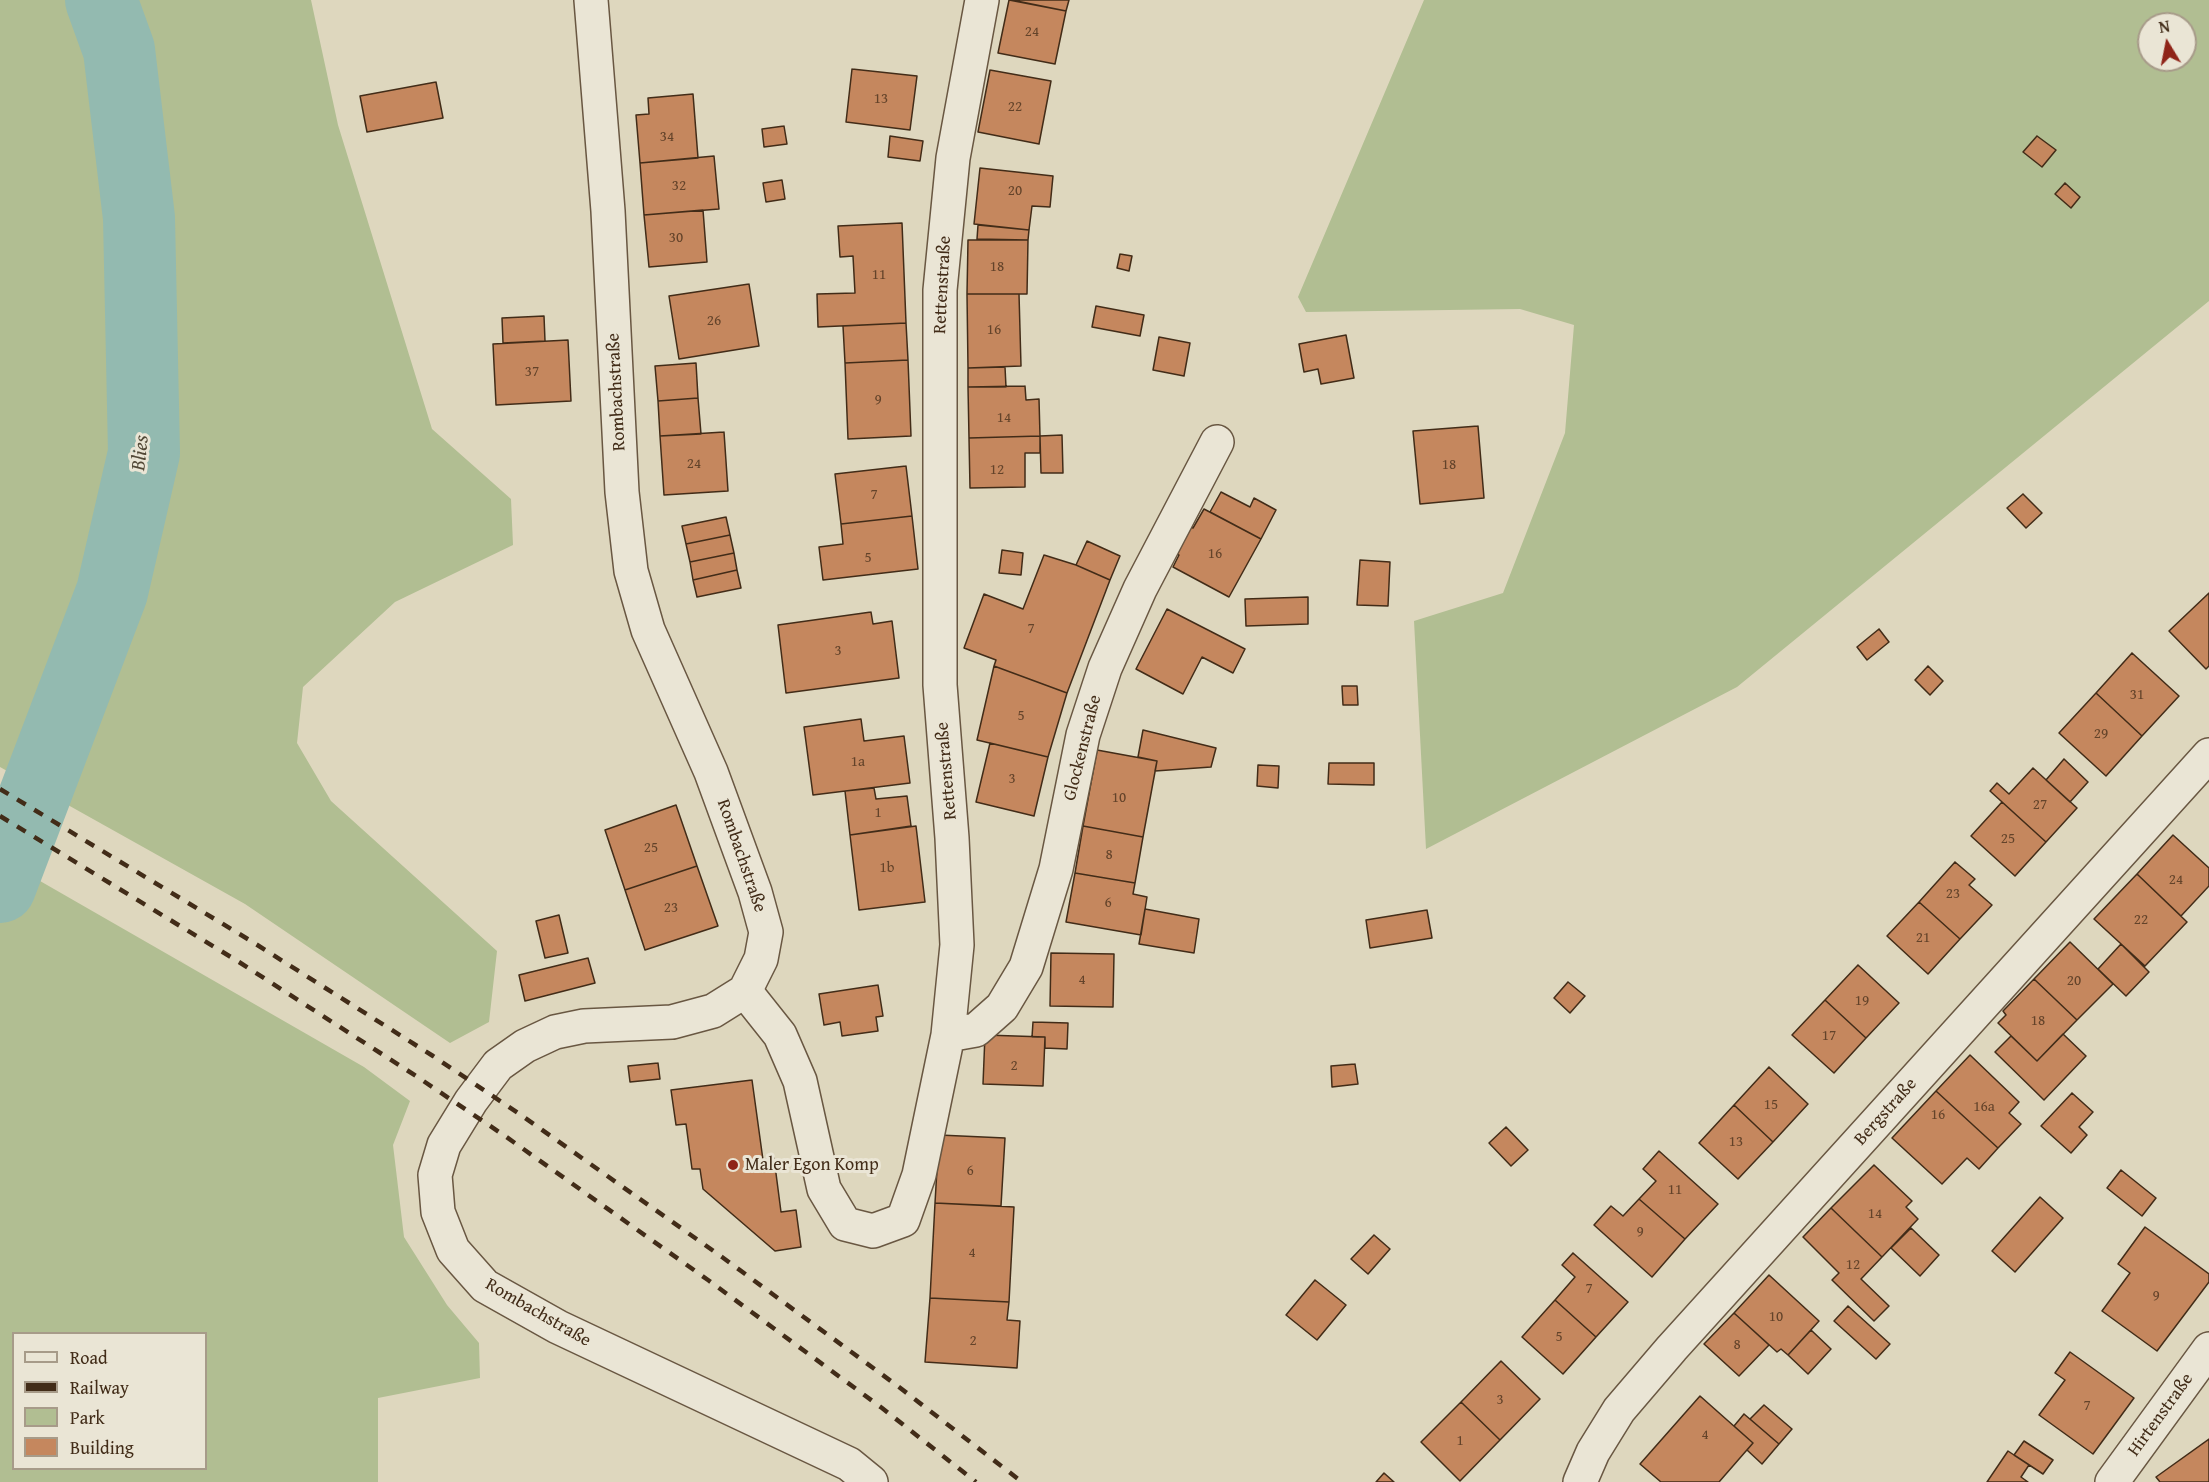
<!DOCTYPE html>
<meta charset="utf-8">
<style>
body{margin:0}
#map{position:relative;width:2209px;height:1482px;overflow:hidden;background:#ded7be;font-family:"Gentium Book Plus",serif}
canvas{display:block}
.legend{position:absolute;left:12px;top:1332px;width:195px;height:138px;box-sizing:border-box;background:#eae5d5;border:2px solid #a79b89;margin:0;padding:8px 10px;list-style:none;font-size:18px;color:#422c18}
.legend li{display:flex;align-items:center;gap:12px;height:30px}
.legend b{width:30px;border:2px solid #a79b89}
.north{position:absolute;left:2137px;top:12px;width:60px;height:60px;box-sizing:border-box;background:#eae5d5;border:2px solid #a79b89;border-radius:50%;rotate:350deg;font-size:16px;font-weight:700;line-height:24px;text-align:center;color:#422c18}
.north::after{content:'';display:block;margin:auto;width:21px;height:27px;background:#8f2418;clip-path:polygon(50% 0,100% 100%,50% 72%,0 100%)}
</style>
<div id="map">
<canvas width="2209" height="1482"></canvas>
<ul class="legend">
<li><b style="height:8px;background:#eae5d5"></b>Road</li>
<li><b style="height:8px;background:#422c18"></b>Railway</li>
<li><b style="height:16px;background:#b1be92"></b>Park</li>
<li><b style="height:16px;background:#c5875e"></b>Building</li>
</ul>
<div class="north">N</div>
</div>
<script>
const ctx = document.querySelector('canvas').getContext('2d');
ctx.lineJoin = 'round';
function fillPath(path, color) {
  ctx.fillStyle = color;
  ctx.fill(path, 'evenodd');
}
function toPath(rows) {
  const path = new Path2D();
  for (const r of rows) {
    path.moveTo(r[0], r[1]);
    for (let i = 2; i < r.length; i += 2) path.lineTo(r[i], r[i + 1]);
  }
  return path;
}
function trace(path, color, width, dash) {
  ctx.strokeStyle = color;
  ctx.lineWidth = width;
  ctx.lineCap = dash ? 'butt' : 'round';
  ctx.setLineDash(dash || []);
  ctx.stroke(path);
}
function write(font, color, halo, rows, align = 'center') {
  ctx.font = font + ' "Gentium Book Plus",serif';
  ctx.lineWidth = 6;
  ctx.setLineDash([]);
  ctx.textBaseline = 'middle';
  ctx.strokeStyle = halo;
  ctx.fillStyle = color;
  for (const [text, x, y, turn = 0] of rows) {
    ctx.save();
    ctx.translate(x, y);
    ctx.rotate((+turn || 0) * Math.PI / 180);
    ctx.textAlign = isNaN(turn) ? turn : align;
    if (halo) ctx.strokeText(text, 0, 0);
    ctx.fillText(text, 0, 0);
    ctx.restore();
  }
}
fillPath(toPath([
 [0,0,311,0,338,125,432,429,511,499,513,545,395,602,303,687,297,743,331,801,497,951,489,1022,450,1043,245,904,0,767],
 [1424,0,2209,0,2209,301,1737,687,1426,849,1414,621,1503,593,1565,433,1574,325,1520,309,1306,312,1298,297],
 [2149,24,2185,24,2185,60,2149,60],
 [0,858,364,1067,410,1101,393,1145,404,1237,447,1305,479,1343,480,1378,378,1398,378,1482,0,1482],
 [14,1334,206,1334,206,1468,14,1468]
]), '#b1be92');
trace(toPath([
 [0,887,112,592,144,453,139,218,119,50,101,0]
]), '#93bab0', 72);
const building = toPath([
 [1009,0,1066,11,1055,64,998,53,1009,0],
 [1012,0,1069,0,1066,11,1012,0],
 [852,69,917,76,910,130,846,122,852,69],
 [990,70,1051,81,1039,144,978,132,990,70],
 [436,82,443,118,367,132,360,96,436,82],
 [693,94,698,158,640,163,636,115,649,114,648,98,693,94],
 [784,126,787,144,764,147,762,129,784,126],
 [890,136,923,141,920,161,888,157,890,136],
 [2037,136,2056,150,2042,167,2023,152,2037,136],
 [714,156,719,209,644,215,640,163,714,156],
 [980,168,1053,176,1050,207,1032,206,1029,230,974,224,980,168],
 [782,180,785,199,766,202,763,183,782,180],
 [2065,183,2080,197,2071,208,2055,194,2065,183],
 [703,210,707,262,649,267,644,215,703,210],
 [902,223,906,323,818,327,817,294,855,293,853,256,840,257,838,226,902,223],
 [978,225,1029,230,1028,240,977,239,978,225],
 [968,240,1028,240,1027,294,967,294,968,240],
 [1120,254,1132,256,1129,271,1117,268,1120,254],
 [749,284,759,346,679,359,669,296,749,284],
 [967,294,1019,294,1021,366,968,368,967,294],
 [1096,306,1144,315,1140,336,1092,327,1096,306],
 [544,316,545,341,503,343,502,318,544,316],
 [906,323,908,360,845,363,843,326,906,323],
 [1346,335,1354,378,1321,384,1318,369,1304,372,1299,344,1346,335],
 [1159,337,1190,343,1184,376,1153,370,1159,337],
 [568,340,571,401,496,405,493,344,568,340],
 [908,360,911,436,848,439,845,363,908,360],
 [696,363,698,398,658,401,655,366,696,363],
 [1005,367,1006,387,968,387,968,368,1005,367],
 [1025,386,1026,400,1039,399,1040,436,969,438,968,387,1025,386],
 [698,398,701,434,660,436,658,401,698,398],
 [1478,426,1484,498,1420,504,1413,431,1478,426],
 [724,432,728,491,664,495,660,436,724,432],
 [1062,435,1063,473,1041,473,1040,436,1062,435],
 [1040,436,1040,453,1025,453,1025,487,970,488,969,438,1040,436],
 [906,466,912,516,841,524,835,474,906,466],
 [1221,492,1250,507,1254,498,1276,510,1261,539,1210,512,1221,492],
 [2023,494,2042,513,2026,528,2007,508,2023,494],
 [1204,509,1261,539,1229,597,1173,567,1179,555,1175,552,1189,526,1193,528,1204,509],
 [912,516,918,569,823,580,819,547,843,544,841,524,912,516],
 [726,517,730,535,686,544,682,526,726,517],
 [730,535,734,553,690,562,686,544,730,535],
 [1087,541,1120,556,1110,580,1076,565,1087,541],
 [1002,550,1023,553,1021,575,999,573,1002,550],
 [734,553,737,570,693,580,690,562,734,553],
 [1044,555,1076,565,1110,580,1067,693,994,666,996,660,964,648,984,594,1023,609,1044,555],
 [1360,560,1390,562,1388,606,1357,605,1360,560],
 [737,570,741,588,697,597,693,580,737,570],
 [2209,593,2209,666,2206,669,2169,631,2209,593],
 [1308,597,1308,624,1246,626,1245,599,1308,597],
 [1167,609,1245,649,1233,673,1202,657,1183,694,1136,669,1167,609],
 [871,612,873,624,892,621,899,678,786,693,778,625,871,612],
 [1879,629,1889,642,1867,660,1857,647,1879,629],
 [2132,653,2179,696,2142,736,2096,693,2132,653],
 [994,666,1067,693,1048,757,977,740,994,666],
 [1928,666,1943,681,1930,695,1915,680,1928,666],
 [1342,686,1357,686,1358,705,1343,705,1342,686],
 [2096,693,2142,736,2106,776,2059,733,2096,693],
 [861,719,864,741,904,736,910,783,813,795,804,727,861,719],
 [1143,730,1216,748,1211,767,1155,771,1157,761,1138,757,1143,730],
 [990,743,1048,757,1034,816,976,802,990,743],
 [1097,750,1157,761,1143,837,1083,826,1097,750],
 [2064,759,2088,782,2070,802,2046,780,2064,759],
 [1329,763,1374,763,1374,785,1328,784,1329,763],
 [1258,765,1279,766,1278,788,1257,786,1258,765],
 [2033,768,2077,808,2046,842,1990,791,1997,783,2009,794,2033,768],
 [874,788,876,799,907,796,911,826,850,835,845,791,874,788],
 [2002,802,2046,842,2015,876,1971,836,2002,802],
 [676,805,697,866,625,890,605,830,676,805],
 [916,826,925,902,859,910,850,835,916,826],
 [1083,826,1143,837,1135,883,1075,873,1083,826],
 [2173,835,2209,868,2209,886,2181,916,2137,874,2173,835],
 [1955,862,1975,879,1969,885,1992,905,1960,939,1919,902,1955,862],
 [697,866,718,926,645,950,625,890,697,866],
 [1075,873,1135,883,1133,894,1147,897,1141,935,1066,922,1075,873],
 [2137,874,2187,922,2145,966,2094,919,2137,874],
 [1919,902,1960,939,1928,974,1887,936,1919,902],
 [1145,909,1199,919,1194,953,1139,944,1145,909],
 [1427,910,1432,938,1370,948,1366,920,1427,910],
 [559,915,568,953,545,958,536,921,559,915],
 [2070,942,2113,984,2077,1020,2034,979,2070,942],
 [2121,944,2149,972,2126,996,2098,969,2121,944],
 [1051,953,1114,954,1113,1007,1050,1006,1051,953],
 [588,958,595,983,525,1001,519,975,588,958],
 [1858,965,1899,1003,1866,1038,1825,1000,1858,965],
 [2034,979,2077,1020,2037,1061,1998,1023,2006,1015,2003,1011,2034,979],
 [1568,982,1585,996,1570,1013,1554,998,1568,982],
 [878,985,883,1016,876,1017,878,1031,842,1036,840,1022,824,1025,819,994,878,985],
 [1825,1000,1866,1038,1834,1073,1792,1035,1825,1000],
 [1033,1022,1068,1023,1067,1049,1045,1048,1045,1037,1032,1037,1033,1022],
 [2063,1034,2086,1056,2044,1100,1995,1052,2011,1036,2037,1061,2063,1034],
 [985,1035,1045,1037,1043,1086,983,1084,985,1035],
 [1970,1055,2019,1102,2009,1113,2021,1124,1998,1148,1936,1091,1970,1055],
 [658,1063,660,1079,630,1082,628,1066,658,1063],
 [1355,1064,1358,1084,1332,1087,1331,1066,1355,1064],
 [1769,1067,1808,1104,1773,1142,1734,1105,1769,1067],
 [752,1080,763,1160,774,1158,781,1212,796,1210,801,1247,775,1251,703,1189,700,1169,692,1169,686,1124,676,1125,671,1090,752,1080],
 [1936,1091,1998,1148,1979,1169,1967,1158,1942,1184,1892,1138,1936,1091],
 [2072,1093,2093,1112,2079,1127,2087,1135,2071,1153,2041,1126,2072,1093],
 [1734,1105,1773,1142,1738,1179,1699,1143,1734,1105],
 [1506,1127,1528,1150,1511,1166,1489,1143,1506,1127],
 [939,1135,1005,1138,1001,1206,935,1203,939,1135],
 [1659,1151,1718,1204,1685,1239,1639,1199,1656,1181,1643,1169,1659,1151],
 [1874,1165,1912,1201,1906,1207,1918,1219,1882,1257,1831,1208,1874,1165],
 [2121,1170,2156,1198,2142,1216,2107,1188,2121,1170],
 [2040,1197,2063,1218,2015,1272,1992,1251,2040,1197],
 [1639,1199,1685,1239,1652,1277,1594,1225,1611,1206,1623,1216,1639,1199],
 [935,1203,1014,1207,1009,1302,930,1298,935,1203],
 [1831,1208,1882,1257,1861,1279,1889,1306,1874,1321,1832,1280,1839,1273,1803,1237,1831,1208],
 [2145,1227,2209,1274,2209,1282,2157,1351,2102,1311,2130,1273,2118,1264,2145,1227],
 [1911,1228,1939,1255,1920,1276,1891,1248,1911,1228],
 [1374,1235,1390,1249,1368,1274,1351,1259,1374,1235],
 [1573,1253,1628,1302,1596,1337,1555,1300,1575,1277,1562,1265,1573,1253],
 [1769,1275,1819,1321,1788,1355,1781,1349,1777,1352,1734,1313,1769,1275],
 [1315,1280,1346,1305,1317,1340,1286,1315,1315,1280],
 [930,1298,1009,1302,1007,1320,1020,1321,1017,1368,925,1362,930,1298],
 [1555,1300,1596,1337,1563,1374,1522,1337,1555,1300],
 [1848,1306,1890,1344,1876,1359,1834,1321,1848,1306],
 [1734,1313,1769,1345,1739,1376,1704,1344,1734,1313],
 [1811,1330,1831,1349,1808,1374,1788,1355,1811,1330],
 [2070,1352,2134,1398,2093,1454,2039,1415,2065,1380,2055,1373,2070,1352],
 [1501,1361,1540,1399,1500,1440,1461,1402,1501,1361],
 [1700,1396,1753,1443,1719,1482,1661,1482,1640,1464,1700,1396],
 [1461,1402,1500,1440,1460,1481,1421,1442,1461,1402],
 [1764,1405,1792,1429,1779,1444,1750,1419,1764,1405],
 [1744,1414,1779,1444,1762,1464,1747,1450,1753,1443,1734,1426,1744,1414],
 [2209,1439,2209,1482,2160,1482,2156,1477,2209,1439],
 [2024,1441,2053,1460,2043,1474,2014,1455,2024,1441],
 [2008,1451,2029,1465,2021,1477,2028,1482,1987,1482,2008,1451],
 [1384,1473,1394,1482,1376,1482,1384,1473]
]);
fillPath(building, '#c5875e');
trace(building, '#422c18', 1.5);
const minor = toPath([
 [745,991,780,1035,800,1081,824,1189,845,1224,873,1231,903,1220,919,1175,948,1035,957,945,952,838,940,685,940,290,953,158,982,0],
 [948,1035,976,1030,1002,1007,1026,967,1056,869,1083,735,1105,668,1140,589,1217,442],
 [1580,1482,1593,1452,1619,1410,1672,1348,2209,755],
 [2112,1482,2209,1349]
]);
const tertiary = toPath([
 [591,0,608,211,622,492,631,571,648,630,711,772,755,892,766,932,761,959,745,991,713,1011,672,1022,584,1026,555,1032,525,1046,498,1065,471,1101,444,1145,435,1175,438,1212,453,1250,485,1286,558,1327,849,1464,871,1482]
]);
trace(minor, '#695742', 36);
trace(tertiary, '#695742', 36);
trace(minor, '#eae5d5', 33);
trace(tertiary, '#eae5d5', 33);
trace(toPath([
 [0,789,251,941,433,1056,521,1115,722,1257,899,1387,1022,1482],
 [0,816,239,962,416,1076,505,1136,708,1280,882,1408,976,1482]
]), '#422c18', 4.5, [10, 10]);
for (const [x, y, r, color] of [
 [733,1165,6,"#8f2418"]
]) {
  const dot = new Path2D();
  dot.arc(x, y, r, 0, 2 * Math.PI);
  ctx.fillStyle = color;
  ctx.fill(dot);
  trace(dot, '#eae5d5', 2);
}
write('15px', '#63432a', null, [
 ["24",1032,32],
 ["13",881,99],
 ["22",1015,107],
 ["34",667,137],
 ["32",679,186],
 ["20",1015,191],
 ["30",676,238],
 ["18",997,267],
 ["11",879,275],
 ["26",714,321],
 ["16",994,330],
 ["37",532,372],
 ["9",878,400],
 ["14",1004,418],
 ["24",694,464],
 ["18",1449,465],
 ["12",997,470],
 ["7",874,495],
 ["16",1215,554],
 ["5",868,558],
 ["7",1031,629],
 ["3",838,651],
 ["31",2137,695],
 ["5",1021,716],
 ["29",2101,734],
 ["1a",858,762],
 ["3",1012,779],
 ["10",1119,798],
 ["27",2040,805],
 ["1",878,813],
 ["25",2008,839],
 ["25",651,848],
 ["8",1109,855],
 ["1b",887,868],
 ["24",2176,880],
 ["23",1953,894],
 ["6",1108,903],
 ["23",671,908],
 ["22",2141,920],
 ["21",1923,938],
 ["4",1082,980],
 ["20",2074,981],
 ["19",1862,1001],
 ["18",2038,1021],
 ["17",1829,1036],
 ["2",1014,1066],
 ["15",1771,1105],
 ["16a",1984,1107],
 ["16",1938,1115],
 ["13",1736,1142],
 ["6",970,1171],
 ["11",1675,1190],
 ["14",1875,1214],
 ["9",1640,1232],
 ["4",972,1253],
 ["12",1853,1265],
 ["7",1589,1289],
 ["9",2156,1296],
 ["10",1776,1317],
 ["5",1559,1337],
 ["2",973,1341],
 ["8",1737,1345],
 ["3",1500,1400],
 ["7",2087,1406],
 ["4",1705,1435],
 ["1",1460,1441]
]);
write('18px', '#422c18', '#eae5d5', [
 ["Rettenstraße",943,285,-87],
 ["Rombachstraße",617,392,-93],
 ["Glockenstraße",1083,748,-76],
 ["Rettenstraße",947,771,-95],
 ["Rombachstraße",741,856,71],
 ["Bergstraße",1886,1112,-48],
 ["Rombachstraße",538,1313,30],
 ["Hirtenstraße",2161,1415,-54]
]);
write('18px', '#422c18', '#eae5d5', [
 ["Maler Egon Komp",745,1165]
], 'left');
write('italic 20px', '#524836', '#eae5d5', [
 ["Blies",141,453,-84]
]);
</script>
